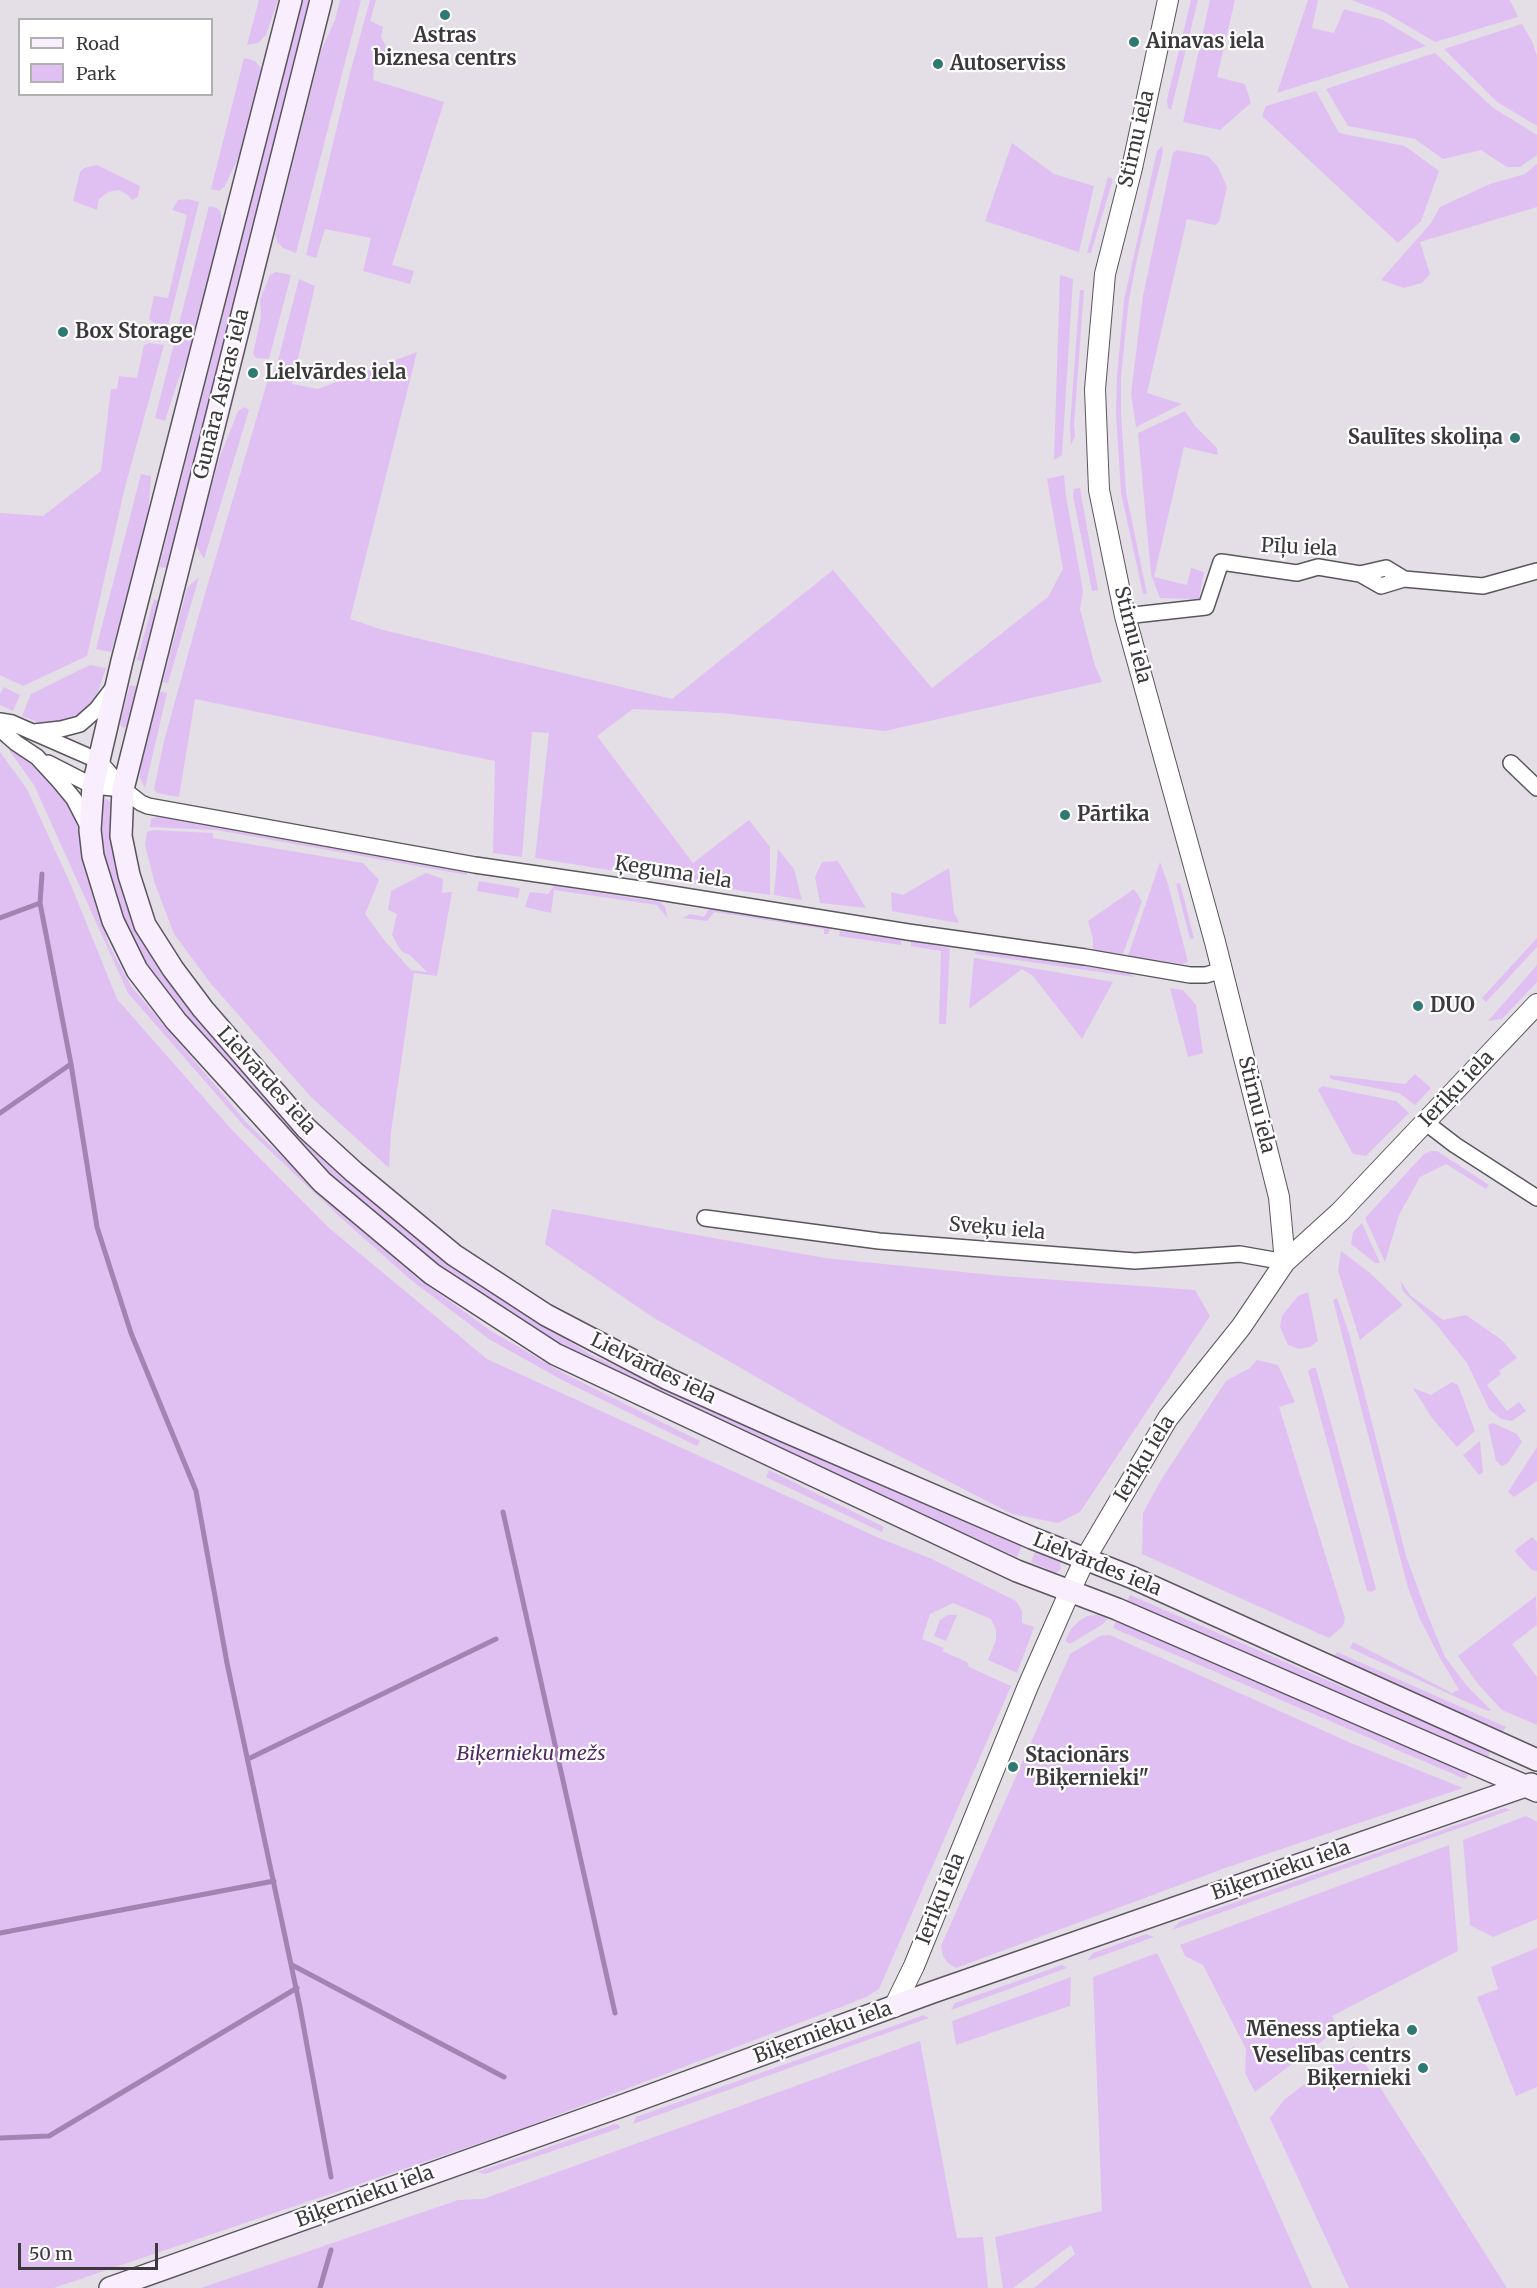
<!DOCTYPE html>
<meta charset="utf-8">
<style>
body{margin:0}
#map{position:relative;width:1537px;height:2288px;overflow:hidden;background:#e4dee6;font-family:Merriweather,serif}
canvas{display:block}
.legend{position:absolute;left:18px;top:18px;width:195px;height:78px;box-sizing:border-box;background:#fff;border:2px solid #b1b0b1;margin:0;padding:8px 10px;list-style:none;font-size:18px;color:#3b393c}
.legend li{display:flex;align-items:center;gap:12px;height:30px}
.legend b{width:30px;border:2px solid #b1b0b1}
.scale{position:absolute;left:18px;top:2243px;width:140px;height:27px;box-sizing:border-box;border:3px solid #3b393c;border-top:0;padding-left:8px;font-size:18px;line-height:21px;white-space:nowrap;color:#3b393c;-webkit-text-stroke:4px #fff;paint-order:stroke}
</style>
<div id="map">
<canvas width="1537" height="2288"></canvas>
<ul class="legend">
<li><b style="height:8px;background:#f8eefe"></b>Road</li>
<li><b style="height:16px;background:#e0c0f2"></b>Park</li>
</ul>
<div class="scale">50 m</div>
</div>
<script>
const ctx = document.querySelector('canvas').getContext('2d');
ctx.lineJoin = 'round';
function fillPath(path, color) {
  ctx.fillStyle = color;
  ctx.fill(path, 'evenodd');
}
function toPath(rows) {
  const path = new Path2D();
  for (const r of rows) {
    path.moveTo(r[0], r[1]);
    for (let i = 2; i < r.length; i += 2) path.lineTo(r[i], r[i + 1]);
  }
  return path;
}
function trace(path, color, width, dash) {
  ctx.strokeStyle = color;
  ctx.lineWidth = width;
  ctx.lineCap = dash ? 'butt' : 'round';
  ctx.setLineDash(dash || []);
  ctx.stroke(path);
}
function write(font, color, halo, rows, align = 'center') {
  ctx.font = font + ' Merriweather,serif';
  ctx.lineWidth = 4.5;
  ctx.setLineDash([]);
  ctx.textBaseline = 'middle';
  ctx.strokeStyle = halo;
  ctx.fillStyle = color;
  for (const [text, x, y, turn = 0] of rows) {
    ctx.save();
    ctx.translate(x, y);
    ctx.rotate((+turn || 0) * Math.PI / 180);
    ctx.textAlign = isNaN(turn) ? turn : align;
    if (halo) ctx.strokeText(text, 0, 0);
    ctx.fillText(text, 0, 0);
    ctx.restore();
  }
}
fillPath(toPath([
 [259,0,278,0,266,35,258,43,247,45],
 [303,0,310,0,167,568,159,567],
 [340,0,361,0,296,253,283,248,277,242,275,234,321,51,335,20],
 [370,0,376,0,370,21,383,27,381,37,387,49,374,64,373,80,444,102,392,265,414,271,410,284,363,271,371,238,325,229,316,258,306,255,350,73],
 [1191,0,1198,0,1171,110,1168,108,1167,100],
 [1210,0,1235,0,1217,77,1245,84,1251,103,1220,130,1183,122],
 [1308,0,1318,0,1312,28,1334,33,1344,9,1383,20,1426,46,1277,93],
 [1351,0,1510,0,1518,17,1435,42,1384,12],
 [1522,24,1532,41,1537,56,1537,126,1497,102,1444,49],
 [1435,53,1492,107,1537,135,1537,155,1520,167,1507,167,1481,150,1443,159,1415,139,1348,126,1326,89],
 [244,58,255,61,263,71,242,150,225,186,219,191,211,189],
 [1316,91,1339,133,1405,146,1439,171,1421,221,1398,243,1262,116,1266,106],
 [1012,143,1054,174,1094,186,1079,252,985,221],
 [1162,146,1163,152,1138,254,1129,300,1121,376,1121,414,1126,492,1147,594,1143,594,1121,493,1116,414,1117,376,1124,300,1157,151],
 [1177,150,1208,156,1218,167,1227,187,1219,222,1215,225,1187,219,1147,393,1182,404,1136,427,1131,394,1143,296,1173,153],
 [1537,164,1537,207,1420,242,1430,274,1422,283,1404,288,1381,280,1431,223,1440,207,1490,184,1525,174],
 [97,165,140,186,138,197,132,200,128,195,119,190,108,192,99,199,97,210,73,201,80,172,84,168],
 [1108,177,1113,179,1091,253,1087,253],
 [188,199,199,202,168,326,154,323,149,319,154,296,168,298,187,215,172,210,178,200],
 [209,206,217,208,221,212,222,230,192,349,178,380,165,421,155,418],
 [276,272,291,275,269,359,256,358,253,354,261,317,260,300,270,275],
 [1060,275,1073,279,1062,455,1054,460],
 [299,279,315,286,292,384,318,389,417,352,350,619,383,630,672,699,833,570,932,688,1048,597,1063,569,1047,479,1064,475,1066,496,1083,591,1080,609,1095,666,1102,682,885,731,721,713,633,709,597,736,693,863,749,820,770,847,770,895,710,886,705,881,708,886,535,858,549,733,532,732,522,857,493,853,495,761,195,699,179,797,157,793,154,789,164,741,200,611,268,379,276,368],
 [1080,290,1084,290,1074,424,1075,436,1071,445,1070,425],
 [149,343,164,345,125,487,87,656,23,686,0,675,0,513,43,516,101,471,111,389,117,389,119,376,137,378,144,345],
 [245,407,249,410,204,559,196,545,219,459,238,411],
 [1185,411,1195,426,1217,448,1218,455,1184,447,1154,577,1187,585,1191,568,1204,572,1199,599,1160,598,1151,574,1138,433],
 [141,474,151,476,147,529,111,652,96,649],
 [1080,488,1098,590,1092,591,1073,496,1074,489],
 [199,577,168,683,163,682,187,588],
 [154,599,161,601,146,662,137,660],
 [90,665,106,668,98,692,88,708,75,719,60,724,43,724,22,716,31,694],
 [130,685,139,687,127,726,123,728,120,724],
 [4,687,20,695,13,711,0,705,0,694],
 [160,691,167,693,145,788,140,778,139,767],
 [11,748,56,783,75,813,89,880,109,945,131,986,248,1124,342,1214,415,1276,491,1331,565,1374,700,1441,697,1446,562,1380,489,1339,411,1280,340,1217,244,1126,128,993,34,785,9,750],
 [0,752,27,789,71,885,117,999,232,1130,329,1228,487,1359,879,1538,932,1559,1016,1601,1022,1611,1022,1623,1034,1627,1017,1673,988,1660,996,1640,996,1630,991,1619,953,1603,930,1614,922,1639,944,1648,942,1651,967,1662,969,1667,1011,1686,879,1989,866,1997,836,2009,518,2130,54,2288,0,2288],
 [106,799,112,803,131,911,408,1230,473,1280,591,1355,1022,1546,1017,1557,926,1517,540,1336,400,1240,330,1178,194,1029,139,957,120,916,100,847,101,800],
 [159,816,467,871,467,875,216,830,150,827,151,819],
 [154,830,213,833,213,838,363,863,379,880,365,914,385,941,411,970,427,972,411,956,401,951,392,935,397,914,388,910,391,891,426,873,443,879,442,893,452,892,437,976,414,973,391,1132,389,1168,311,1097,212,985,174,934,155,884,145,845,147,832],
 [778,849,794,869,802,900,774,895],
 [838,861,866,908,820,903,815,877,822,862],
 [1160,862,1168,884,1188,962,1182,964,1128,956],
 [949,868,954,913,958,920,958,923,892,911,891,892,903,895],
 [479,881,520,888,518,898,477,891],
 [1180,883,1194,938,1190,939,1176,884],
 [554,886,660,902,665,907,668,919,657,905,554,890,551,913,525,907,530,892,548,894],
 [1134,889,1142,901,1123,954,1093,951,1093,939,1088,921],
 [709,909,831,926,828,934,824,934,824,929,714,912,707,921,683,918,690,914,704,917],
 [840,931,901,940,901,945,839,936],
 [1537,938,1537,947,1486,1002,1482,998],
 [911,941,950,948,946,1024,939,1024,941,951,911,946],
 [976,950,1130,973,1134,977,975,954],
 [974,958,1113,982,1082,1039,1033,976,1022,969,969,1009],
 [1537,965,1537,982,1502,1019,1488,1021],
 [1170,988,1183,990,1196,1005,1203,1053,1188,1057],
 [1415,1074,1431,1088,1415,1105,1399,1093,1331,1079,1329,1075,1405,1084],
 [1322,1086,1396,1101,1409,1113,1366,1156,1353,1154,1318,1090],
 [1431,1151,1437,1151,1489,1185,1486,1189,1446,1164,1420,1177,1399,1215,1385,1262,1365,1218,1424,1154],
 [552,1209,825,1258,1002,1276,1195,1290,1210,1316,1080,1512,1058,1523,1012,1514,843,1427,654,1318,545,1244],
 [1362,1223,1380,1263,1375,1263,1351,1244,1353,1232],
 [1341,1251,1370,1273,1403,1305,1360,1340,1338,1271],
 [1400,1280,1410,1295,1443,1320,1466,1315,1503,1341,1517,1358,1499,1371,1501,1374,1487,1385,1507,1411,1519,1402,1526,1411,1512,1421,1501,1419,1489,1409,1467,1363,1436,1324,1403,1291],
 [1308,1292,1318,1341,1310,1347,1299,1349,1288,1345,1280,1327,1282,1316,1298,1296],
 [1337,1298,1349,1333,1406,1556,1428,1616,1445,1657,1467,1686,1491,1710,1488,1711,1460,1699,1350,1648,1353,1642,1452,1693,1459,1690,1440,1658,1420,1619,1408,1588,1333,1300],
 [1257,1360,1278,1365,1295,1402,1279,1407,1345,1618,1343,1626,1329,1638,1142,1554,1143,1513,1161,1480,1226,1381,1250,1368],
 [1312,1368,1316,1368,1376,1589,1372,1592,1367,1591,1308,1371],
 [1452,1382,1458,1385,1475,1431,1457,1447,1432,1418,1413,1388,1431,1395],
 [1493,1423,1517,1434,1522,1442,1508,1463,1502,1466,1496,1461,1488,1425],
 [1480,1441,1483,1472,1479,1475,1463,1455],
 [1537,1447,1537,1481,1514,1497,1508,1492],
 [769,1470,884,1527,882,1532,766,1477],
 [1532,1537,1537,1542,1537,1571,1532,1570,1516,1553,1515,1550],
 [1035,1552,1060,1562,1061,1569,1056,1573,1031,1562],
 [1130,1595,1491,1751,1486,1760,1125,1605],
 [1536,1596,1537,1625,1512,1644,1537,1677,1537,1725,1502,1710,1478,1684,1458,1656],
 [1100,1614,1109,1617,1103,1624,1070,1644,1065,1641,1071,1629,1079,1621,1087,1616],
 [948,1615,957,1615,946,1641,934,1636,940,1620],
 [1116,1621,1469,1774,1465,1779,1113,1628],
 [1110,1635,1351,1743,1463,1788,1228,1867,956,1968,948,1963,943,1956,941,1946,1070,1654,1100,1636],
 [1337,1652,1506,1727,1502,1733,1333,1658],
 [1505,1808,1510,1810,1172,1930,1179,1922],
 [1526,1816,1537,1822,1537,1919,1493,1937,1470,1925,1463,1840],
 [1449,1845,1458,1951,1332,2016,1338,2029,1255,2092,1245,2073,1246,2049,1203,1965,1185,1956,1180,1945],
 [1146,1934,1154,1937,1087,1961,1093,1953],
 [1537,1948,1537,2087,1516,2096,1477,1997,1498,1989,1491,1967],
 [1157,1953,1224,2091,1312,2288,1034,2288,1075,2254,1071,2245,1013,2288,1003,2288,995,2237,1102,2211,1093,1977],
 [1062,1965,1067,1968,951,2010,955,2003],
 [1071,1977,1070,2006,956,2045,952,2021],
 [924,2015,929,2018,633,2124,636,2117],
 [920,2041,957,2238,983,2237,988,2288,201,2288,458,2200,483,2199],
 [1354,2046,1507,2288,1349,2288,1270,2118,1284,2100],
 [615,2124,619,2125,620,2128,485,2174,477,2172]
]), '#e0c0f2');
trace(toPath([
 [42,874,40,903,71,1064,97,1227,131,1333,196,1491,227,1663,300,2007,331,2177],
 [0,918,40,903],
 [0,1113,71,1064],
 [503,1512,615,2013],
 [248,1759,496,1639],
 [0,1933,274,1881],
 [292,1965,504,2077],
 [0,2138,49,2136,297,1988],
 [320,2288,331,2250]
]), '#a283b2', 5);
const minor = toPath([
 [1360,574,1386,568,1404,579],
 [1125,616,1206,607,1221,562,1297,573,1318,567,1360,574,1381,586,1404,579,1483,586,1537,571],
 [0,721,12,723,99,761,123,789,141,803,148,806,475,865,647,890,908,932,1085,957,1190,975,1206,975,1222,970],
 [0,729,16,743,37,757,60,782,74,799,90,830],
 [34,732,61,729,80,724,97,709,113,688],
 [48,763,93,786,123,789],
 [1511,763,1537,788],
 [1425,1122,1455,1145,1537,1198],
 [705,1218,879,1241,1135,1261,1240,1254,1285,1262]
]);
const tertiary = toPath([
 [1168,0,1132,168,1105,274,1095,389,1099,490,1125,616,1215,942,1279,1197,1285,1262],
 [894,2007,914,1966,1028,1686,1070,1591,1085,1559,1168,1418,1241,1327,1285,1262,1340,1212,1537,1004]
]);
const secondary = toPath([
 [291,0,122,661,93,786,90,830,93,856,113,921,137,970,176,1021,322,1182,432,1274,555,1354,1017,1571,1117,1609,1537,1791],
 [321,0,123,789,121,836,129,875,145,925,173,969,203,1009,306,1128,354,1172,454,1255,546,1315,668,1379,782,1430,1032,1538,1131,1577,1537,1760],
 [110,2288,624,2105,933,1992,1531,1784]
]);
trace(minor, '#5a565d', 18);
trace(tertiary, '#5a565d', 22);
trace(secondary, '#5a565d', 24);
trace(minor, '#fff', 15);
trace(tertiary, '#fff', 20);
trace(secondary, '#f8eefe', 21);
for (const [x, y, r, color] of [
 [445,15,6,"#307872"],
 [1134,42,6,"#307872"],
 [938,64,6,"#307872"],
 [63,332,6,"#307872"],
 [253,373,6,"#307872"],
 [1515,438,6,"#307872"],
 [1065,815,6,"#307872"],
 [1418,1006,6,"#307872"],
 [1013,1767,6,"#307872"],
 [1412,2030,6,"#307872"],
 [1423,2068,6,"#307872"]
]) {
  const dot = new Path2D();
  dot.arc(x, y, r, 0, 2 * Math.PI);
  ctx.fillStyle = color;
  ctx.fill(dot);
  trace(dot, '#fff', 2);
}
write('bold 20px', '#3b393c', '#fff', [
 ["Astras",445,36,"center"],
 ["biznesa centrs",445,59,"center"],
 ["Ainavas iela",1146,42],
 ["Autoserviss",950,64],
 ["Box Storage",75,332],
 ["Lielvārdes iela",265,373],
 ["Saulītes skoliņa",1503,438,"right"],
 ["Pārtika",1077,815],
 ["DUO",1430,1006],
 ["Stacionārs",1025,1756],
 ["\"Biķernieki\"",1025,1779],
 ["Mēness aptieka",1400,2030,"right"],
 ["Veselības centrs",1411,2056,"right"],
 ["Biķernieki",1411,2079,"right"]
], 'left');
write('20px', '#3b393c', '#fff', [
 ["Stirnu iela",1137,139,-77],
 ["Gunāra Astras iela",222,394,-76],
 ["Pīļu iela",1299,548,3],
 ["Stirnu iela",1132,635,76],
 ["Ķeguma iela",673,873,9],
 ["Lielvārdes iela",266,1081,48],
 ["Ieriķu iela",1457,1089,-46],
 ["Stirnu iela",1256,1105,76],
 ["Sveķu iela",997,1229,5],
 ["Lielvārdes iela",653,1369,26],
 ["Ieriķu iela",1145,1459,-59],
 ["Lielvārdes iela",1097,1565,22],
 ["Biķernieku iela",1281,1871,-19],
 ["Ieriķu iela",941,1899,-68],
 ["Biķernieku iela",823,2033,-20],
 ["Biķernieku iela",365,2197,-20]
]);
write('italic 20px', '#512863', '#fff', [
 ["Biķernieku mežs",531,1754]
]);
</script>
